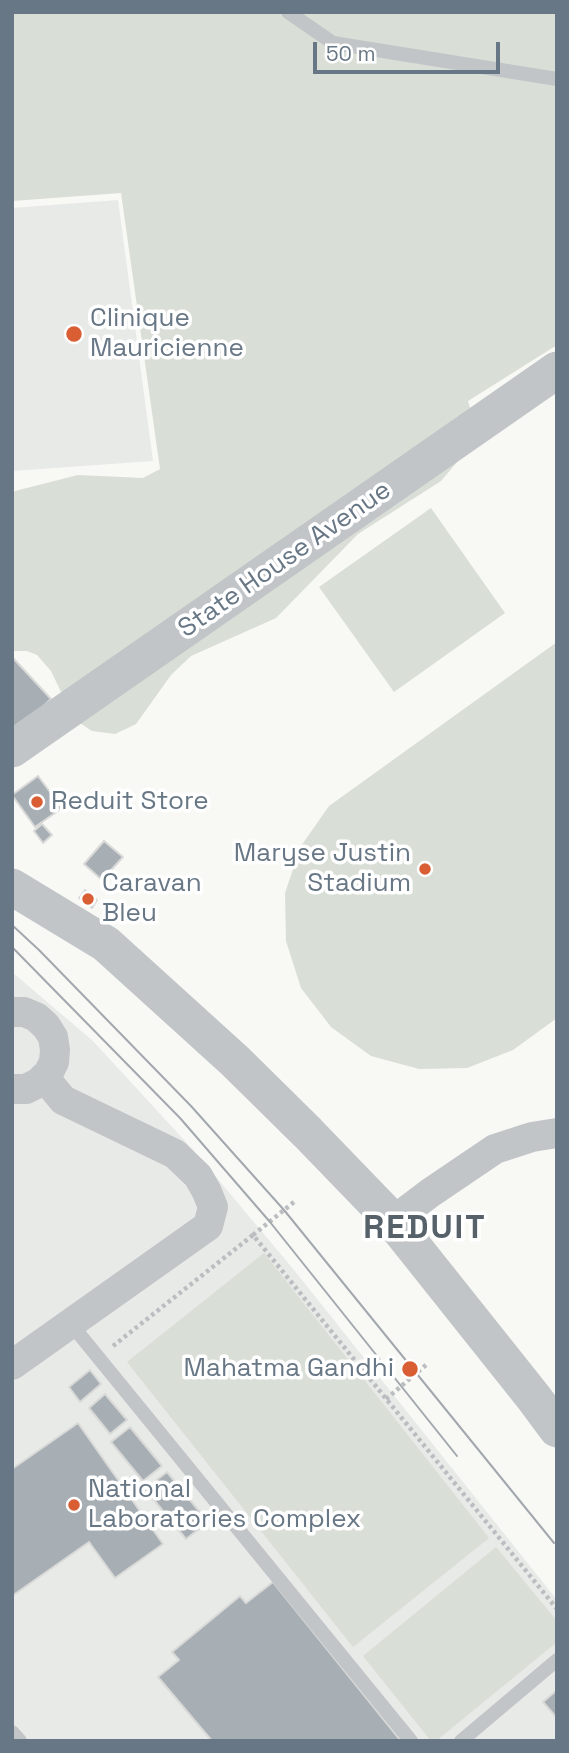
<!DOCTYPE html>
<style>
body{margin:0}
#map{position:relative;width:569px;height:1753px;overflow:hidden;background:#f8f8f5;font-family:"Space Grotesk",sans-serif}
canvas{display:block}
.frame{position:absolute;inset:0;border:14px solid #687785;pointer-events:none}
.scale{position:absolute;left:313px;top:42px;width:187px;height:32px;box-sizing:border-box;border:4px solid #687785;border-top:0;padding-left:9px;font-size:21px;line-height:24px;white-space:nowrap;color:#687785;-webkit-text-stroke:5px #fff;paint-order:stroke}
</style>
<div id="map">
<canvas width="569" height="1753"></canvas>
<div class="frame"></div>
<div class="scale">50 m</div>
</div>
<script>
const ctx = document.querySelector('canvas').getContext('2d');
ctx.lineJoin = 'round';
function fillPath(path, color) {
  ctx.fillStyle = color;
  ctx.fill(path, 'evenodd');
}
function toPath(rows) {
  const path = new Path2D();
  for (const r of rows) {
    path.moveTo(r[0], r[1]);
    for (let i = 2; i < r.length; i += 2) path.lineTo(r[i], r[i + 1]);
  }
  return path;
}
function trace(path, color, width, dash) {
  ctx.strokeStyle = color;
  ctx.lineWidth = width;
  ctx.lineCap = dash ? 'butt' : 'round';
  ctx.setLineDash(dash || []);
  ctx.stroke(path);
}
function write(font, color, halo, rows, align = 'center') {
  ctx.font = font + ' "Space Grotesk",sans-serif';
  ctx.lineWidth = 7;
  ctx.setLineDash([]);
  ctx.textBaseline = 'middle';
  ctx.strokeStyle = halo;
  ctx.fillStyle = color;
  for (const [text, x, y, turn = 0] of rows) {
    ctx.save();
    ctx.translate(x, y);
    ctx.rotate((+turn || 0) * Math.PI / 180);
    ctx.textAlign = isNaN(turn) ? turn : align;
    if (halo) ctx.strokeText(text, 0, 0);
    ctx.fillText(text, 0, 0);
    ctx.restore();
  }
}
fillPath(toPath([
 [118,200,153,461,12,471,12,208],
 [12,972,93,1041,196,1153,294,1270,557,1600,557,1741,12,1741]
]), '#e8eae8');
fillPath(toPath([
 [12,12,557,12,557,345,468,401,474,422,464,454,441,481,358,534,276,618,191,656,171,675,136,724,115,734,92,731,74,719,51,671,37,655,27,651,12,651,12,494,15,491,78,475,143,478,160,469,121,193,12,201],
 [431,508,505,613,394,692,319,587],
 [557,642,557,1018,513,1050,467,1068,419,1069,371,1056,331,1027,301,988,286,941,285,893,301,846,329,806],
 [264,1253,489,1538,353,1647,127,1362],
 [496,1547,557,1621,557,1642,436,1741,431,1741,363,1656]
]), '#d9ded6');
const building = toPath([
 [13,658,51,699,12,735,12,658,13,658],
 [38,776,62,808,35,827,12,795,38,776],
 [42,824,52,835,43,843,34,831,42,824],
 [104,841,123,857,102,880,84,864,104,841],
 [85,890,97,900,92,908,79,898,85,890],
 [90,1370,101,1384,80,1402,69,1387,90,1370],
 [105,1394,127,1420,110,1434,89,1408,105,1394],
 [78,1423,163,1544,115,1578,89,1542,12,1596,12,1469,78,1423],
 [130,1427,162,1466,143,1481,111,1442,130,1427],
 [167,1472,208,1522,186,1539,145,1489,167,1472],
 [273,1582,401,1741,212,1741,158,1677,179,1660,172,1652,240,1596,246,1603,273,1582],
 [557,1690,557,1718,543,1702,557,1690]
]);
fillPath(building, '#a7afb5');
trace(building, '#d9d9d8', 2);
trace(toPath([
 [253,1235,294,1202],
 [113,1346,253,1235,557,1609],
 [386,1399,426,1365]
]), '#bbbec0', 4.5, [3.5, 3.5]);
trace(toPath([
 [288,12,333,43,557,79],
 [71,1324,411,1741],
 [12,1732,20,1741],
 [461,1741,557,1660]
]), '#c1c5c8', 14);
trace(toPath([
 [12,1012,24,1012,36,1017,46,1026,53,1037,55,1050,54,1062,48,1074,38,1083,26,1089,12,1089],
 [393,1221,430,1193,495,1149,532,1137,557,1133],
 [12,1365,208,1226,213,1207,207,1192,198,1176,175,1154,63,1100,44,1077]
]), '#c1c5c8', 30);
trace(toPath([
 [12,749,557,370],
 [12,887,106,944,235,1061,308,1133,393,1221,534,1398,557,1429]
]), '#c1c5c8', 37);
trace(toPath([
 [12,925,39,950,191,1106,284,1210,554,1543],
 [12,947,180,1118,270,1222,457,1456]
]), '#a2a8ae', 2);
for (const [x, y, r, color] of [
 [74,334,9,"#da5e33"],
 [37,802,7,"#da5e33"],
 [425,869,7,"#da5e33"],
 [88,899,7,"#da5e33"],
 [410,1369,9,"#da5e33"],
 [74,1505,7,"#da5e33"]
]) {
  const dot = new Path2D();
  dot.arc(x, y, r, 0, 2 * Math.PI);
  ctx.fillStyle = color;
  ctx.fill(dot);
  trace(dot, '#fff', 2.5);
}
write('26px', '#687785', '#fff', [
 ["Clinique",90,319],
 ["Mauricienne",90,349],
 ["Reduit Store",51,802],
 ["Maryse Justin",411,854,"right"],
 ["Stadium",411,884,"right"],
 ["Caravan",102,884],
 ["Bleu",102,914],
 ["Mahatma Gandhi",394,1369,"right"],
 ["National",88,1490],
 ["Laboratories Complex",88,1520]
], 'left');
write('26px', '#687785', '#fff', [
 ["State House Avenue",285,560,-35]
]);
ctx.letterSpacing = '2px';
write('bold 33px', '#56616a', '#fff', [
 ["REDUIT",425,1229]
]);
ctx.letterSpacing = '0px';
</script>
